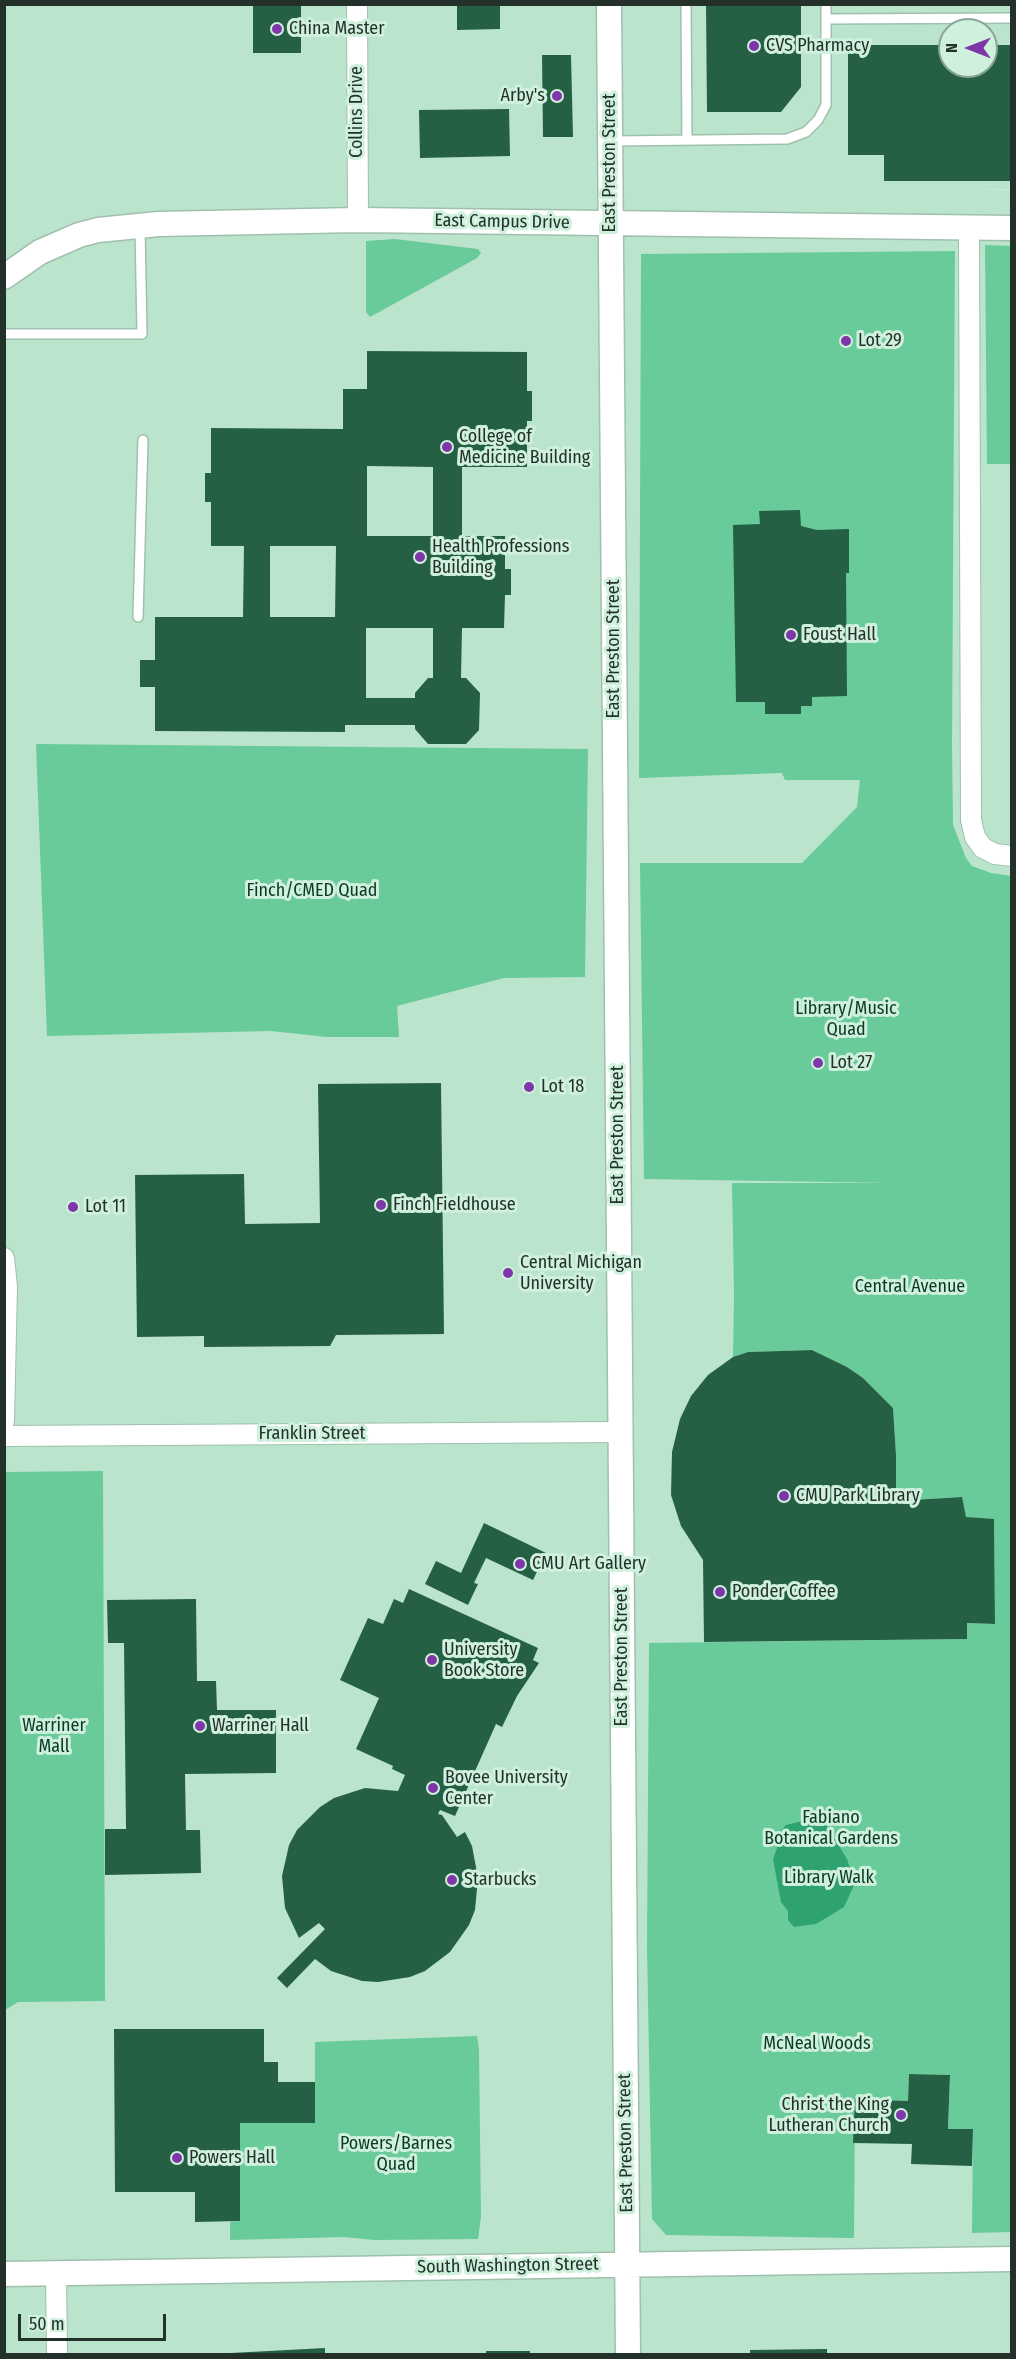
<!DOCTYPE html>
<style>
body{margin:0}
#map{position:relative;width:1016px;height:2359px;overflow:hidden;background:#cef0dc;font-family:"Fira Sans Condensed",sans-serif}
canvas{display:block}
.frame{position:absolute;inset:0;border:6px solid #24312a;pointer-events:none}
.north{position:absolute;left:938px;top:18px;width:60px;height:60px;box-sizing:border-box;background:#cef0dc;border:2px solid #8aa495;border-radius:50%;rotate:270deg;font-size:16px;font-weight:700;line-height:24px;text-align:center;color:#24312a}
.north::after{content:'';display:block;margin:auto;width:21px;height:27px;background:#7e36a9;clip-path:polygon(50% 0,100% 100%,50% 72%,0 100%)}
.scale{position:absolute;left:18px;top:2314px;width:148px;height:27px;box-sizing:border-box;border:3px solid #24312a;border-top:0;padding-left:8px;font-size:18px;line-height:21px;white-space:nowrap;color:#24312a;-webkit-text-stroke:4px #cef0dc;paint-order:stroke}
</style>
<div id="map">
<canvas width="1016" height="2359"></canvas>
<div class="frame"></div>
<div class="north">N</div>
<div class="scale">50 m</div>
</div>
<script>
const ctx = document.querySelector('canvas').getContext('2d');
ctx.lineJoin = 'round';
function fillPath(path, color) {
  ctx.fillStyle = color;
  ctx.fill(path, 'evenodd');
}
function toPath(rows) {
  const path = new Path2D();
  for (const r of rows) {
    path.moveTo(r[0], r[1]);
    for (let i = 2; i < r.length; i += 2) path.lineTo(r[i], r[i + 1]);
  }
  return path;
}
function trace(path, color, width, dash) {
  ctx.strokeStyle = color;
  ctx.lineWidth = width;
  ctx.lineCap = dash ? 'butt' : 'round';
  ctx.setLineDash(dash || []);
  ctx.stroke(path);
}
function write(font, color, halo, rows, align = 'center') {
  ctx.font = font + ' "Fira Sans Condensed",sans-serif';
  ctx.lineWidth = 6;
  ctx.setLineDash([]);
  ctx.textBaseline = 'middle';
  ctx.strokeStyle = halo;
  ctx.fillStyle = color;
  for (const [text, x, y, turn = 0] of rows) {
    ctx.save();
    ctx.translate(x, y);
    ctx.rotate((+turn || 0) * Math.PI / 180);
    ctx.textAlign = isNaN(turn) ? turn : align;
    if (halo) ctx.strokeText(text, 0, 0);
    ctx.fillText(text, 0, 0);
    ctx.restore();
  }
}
fillPath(toPath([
 [5,5,1011,5,1011,189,975,189,1012,190,1011,2354,5,2354],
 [950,30,986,30,986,66,950,66]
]), '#bbe4cc');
fillPath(toPath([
 [395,239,478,249,481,253,477,258,370,317,366,312,366,241],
 [985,245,1011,246,1011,464,987,464],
 [955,251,952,743,953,825,966,858,972,866,991,873,1012,876,1011,2232,972,2233,973,2130,948,2129,950,2075,909,2074,908,2101,855,2099,854,2238,666,2235,652,2219,647,1947,649,1643,967,1639,967,1623,995,1624,994,1520,966,1517,961,1497,896,1501,896,1455,893,1408,863,1378,847,1367,812,1350,748,1352,733,1357,734,1294,732,1183,891,1183,644,1179,640,863,802,863,857,807,860,780,785,780,782,773,639,778,641,254],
 [36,744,588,749,585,977,504,978,397,1006,399,1037,327,1037,271,1031,47,1036],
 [103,1471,105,2001,18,2002,5,2010,5,1472],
 [477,2036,479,2049,481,2217,478,2239,374,2240,344,2237,230,2240,230,2222,240,2221,240,2123,315,2123,315,2042]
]), '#68cb99');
fillPath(toPath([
 [804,1818,823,1820,847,1859,855,1883,844,1907,816,1924,794,1927,788,1920,788,1911,781,1902,773,1859,777,1848,775,1838,786,1825,799,1822]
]), '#2ea26f');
fillPath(toPath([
 [253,4,301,4,301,53,253,53],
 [706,4,801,4,801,87,781,112,707,112],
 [457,5,500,5,500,29,457,30],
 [848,45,950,45,950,66,986,66,986,45,1012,45,1012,181,884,181,884,155,848,155],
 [542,55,571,55,573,137,543,137],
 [509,109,510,156,420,158,419,110],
 [367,351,527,352,527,391,532,391,532,421,527,421,527,467,462,467,462,536,505,536,505,569,511,569,511,595,505,595,504,628,462,628,461,678,466,678,480,693,479,730,466,744,428,744,415,729,415,725,345,725,345,732,155,731,155,687,140,687,140,660,155,660,155,617,243,617,244,546,211,546,211,502,205,502,205,473,211,473,211,428,343,429,343,389,367,389],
 [367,466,433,467,433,536,367,536],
 [270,546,336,546,335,617,270,617],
 [366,628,433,628,433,678,428,678,415,693,415,698,366,698],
 [800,510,801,526,817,530,849,529,849,573,846,573,847,696,812,697,812,706,801,706,801,714,765,714,765,702,736,702,733,525,760,524,759,511],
 [441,1083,444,1334,336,1335,330,1346,204,1347,204,1336,137,1337,135,1175,244,1174,245,1224,320,1223,318,1084],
 [812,1350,847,1367,863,1378,893,1408,896,1455,896,1501,962,1497,966,1517,994,1519,995,1624,967,1623,967,1639,704,1642,703,1560,681,1526,671,1495,672,1452,680,1419,691,1396,708,1375,733,1357,748,1352],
 [484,1523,546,1553,533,1580,486,1558,474,1583,478,1584,468,1605,425,1584,436,1561,461,1573],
 [409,1589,538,1648,533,1660,539,1663,517,1696,502,1727,496,1724,455,1816,440,1810,438,1814,442,1815,457,1837,465,1832,472,1846,478,1878,475,1910,469,1925,450,1952,425,1971,410,1977,378,1982,362,1981,331,1971,315,1959,287,1988,277,1978,325,1929,319,1923,299,1938,285,1908,282,1876,289,1845,297,1830,320,1807,334,1798,365,1788,398,1791,405,1775,392,1769,393,1766,356,1749,379,1698,340,1680,368,1618,383,1624,394,1599,403,1603],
 [196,1599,197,1681,216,1681,217,1710,276,1710,276,1773,185,1774,186,1830,200,1830,201,1873,105,1875,105,1829,126,1829,124,1643,108,1643,107,1600],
 [114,2029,264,2029,264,2062,278,2062,278,2082,315,2082,315,2123,240,2123,240,2221,195,2222,195,2192,115,2192],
 [909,2074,950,2075,948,2129,973,2129,972,2166,911,2164,912,2144,853,2143,855,2099,908,2101],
 [325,2348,325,2354,231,2354,231,2353],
 [827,2349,827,2354,750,2354,750,2350],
 [486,2351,530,2351,530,2354,486,2354]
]), '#266044');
const service = toPath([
 [686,4,687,139],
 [827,19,1012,18],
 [612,141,787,139,806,132,818,120,826,105,826,4],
 [4,334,142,334,140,227],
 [138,617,143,440]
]);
const minor = toPath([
 [357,4,358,220],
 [969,227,971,820,975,837,983,848,995,854,1012,856],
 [4,1258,7,1286,4,1421],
 [4,1436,619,1432],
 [56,2274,57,2354]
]);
const tertiary = toPath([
 [609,4,628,2354],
 [4,277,40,252,79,235,98,230,158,224,358,220,1012,228],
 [4,2274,1012,2259]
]);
trace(service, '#9fc0ad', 12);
trace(minor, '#9fc0ad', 22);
trace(tertiary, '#9fc0ad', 27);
trace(service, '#fff', 9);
trace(minor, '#fff', 20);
trace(tertiary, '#fff', 24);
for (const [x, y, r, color] of [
 [277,29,6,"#7e36a9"],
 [754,46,6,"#7e36a9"],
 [557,96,6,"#7e36a9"],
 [846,341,6,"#7e36a9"],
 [447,447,6,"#7e36a9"],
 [420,557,6,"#7e36a9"],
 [791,635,6,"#7e36a9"],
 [818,1063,6,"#7e36a9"],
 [529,1087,6,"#7e36a9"],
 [381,1205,6,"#7e36a9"],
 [73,1207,6,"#7e36a9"],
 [508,1273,6,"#7e36a9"],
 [784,1496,6,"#7e36a9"],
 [520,1564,6,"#7e36a9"],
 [720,1592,6,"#7e36a9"],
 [432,1660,6,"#7e36a9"],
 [200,1726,6,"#7e36a9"],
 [433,1788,6,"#7e36a9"],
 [452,1880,6,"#7e36a9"],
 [901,2115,6,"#7e36a9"],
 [177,2158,6,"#7e36a9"]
]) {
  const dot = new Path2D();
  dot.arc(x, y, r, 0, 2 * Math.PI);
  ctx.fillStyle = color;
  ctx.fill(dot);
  trace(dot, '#cef0dc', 2);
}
write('18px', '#24312a', '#cef0dc', [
 ["China Master",289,29],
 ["CVS Pharmacy",766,46],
 ["Arby's",545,96,"right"],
 ["Lot 29",858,341],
 ["College of",459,437],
 ["Medicine Building",459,458],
 ["Health Professions",432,547],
 ["Building",432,568],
 ["Foust Hall",803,635],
 ["Lot 27",830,1063],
 ["Lot 18",541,1087],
 ["Finch Fieldhouse",393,1205],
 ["Lot 11",85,1207],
 ["Central Michigan",520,1263],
 ["University",520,1284],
 ["CMU Park Library",796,1496],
 ["CMU Art Gallery",532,1564],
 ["Ponder Coffee",732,1592],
 ["University",444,1650],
 ["Book Store",444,1671],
 ["Warriner Hall",212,1726],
 ["Bovee University",445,1778],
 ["Center",445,1799],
 ["Starbucks",464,1880],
 ["Christ the King",889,2105,"right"],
 ["Lutheran Church",889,2126,"right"],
 ["Powers Hall",189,2158]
], 'left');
write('18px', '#24312a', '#cef0dc', [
 ["Collins Drive",357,112,-90],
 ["East Preston Street",610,163,-90],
 ["East Campus Drive",502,222,1],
 ["East Preston Street",614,649,-90],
 ["East Preston Street",618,1135,-90],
 ["Franklin Street",312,1434],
 ["East Preston Street",622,1657,-90],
 ["East Preston Street",626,2143,-91],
 ["South Washington Street",508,2266,-1]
]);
write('18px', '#0a3a25', '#cef0dc', [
 ["Finch/CMED Quad",312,891],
 ["Library/Music",846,1009],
 ["Quad",846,1030],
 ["Central Avenue",910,1287],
 ["Warriner",54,1726],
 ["Mall",54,1747],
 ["Fabiano",831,1818],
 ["Botanical Gardens",831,1839],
 ["Library Walk",829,1878],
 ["McNeal Woods",817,2044],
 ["Powers/Barnes",396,2144],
 ["Quad",396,2165]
]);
</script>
